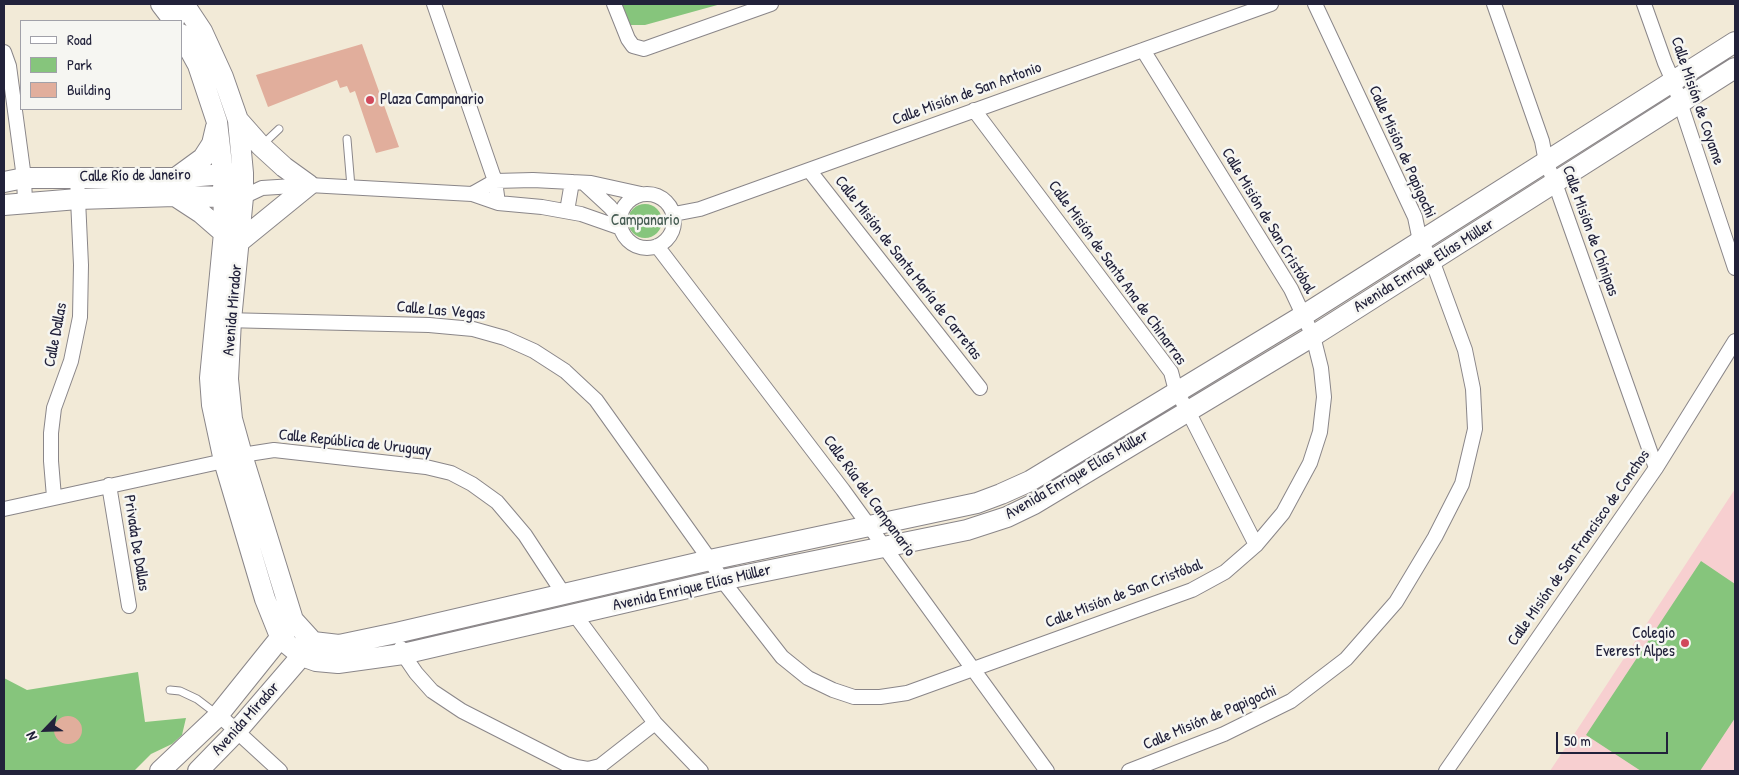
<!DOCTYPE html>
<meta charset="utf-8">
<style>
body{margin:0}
#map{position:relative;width:1739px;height:775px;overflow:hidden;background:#f2ead7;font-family:"Patrick Hand",sans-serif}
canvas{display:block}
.frame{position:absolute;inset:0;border:5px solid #22223b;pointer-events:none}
.legend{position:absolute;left:20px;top:20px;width:162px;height:90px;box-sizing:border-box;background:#f6f6f2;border:1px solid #a1a1a9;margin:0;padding:6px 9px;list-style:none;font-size:15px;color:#22223b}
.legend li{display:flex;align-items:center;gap:10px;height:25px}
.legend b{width:25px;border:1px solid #a1a1a9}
.north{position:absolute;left:20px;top:705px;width:50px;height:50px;-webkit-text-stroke:4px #f6f6f2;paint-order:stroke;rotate:246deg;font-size:14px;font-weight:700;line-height:20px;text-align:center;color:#22223b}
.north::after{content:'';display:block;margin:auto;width:18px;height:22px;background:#22223b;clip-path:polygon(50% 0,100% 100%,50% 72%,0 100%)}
.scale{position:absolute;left:1556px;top:732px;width:112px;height:22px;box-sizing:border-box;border:2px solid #22223b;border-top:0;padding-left:6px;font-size:15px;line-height:18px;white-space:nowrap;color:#22223b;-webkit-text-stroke:4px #f6f6f2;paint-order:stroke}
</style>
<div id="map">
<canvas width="1739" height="775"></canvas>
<div class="frame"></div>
<ul class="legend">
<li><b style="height:6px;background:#fff"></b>Road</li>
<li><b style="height:14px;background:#86c57c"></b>Park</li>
<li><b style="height:14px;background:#e1ae9c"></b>Building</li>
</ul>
<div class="north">N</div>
<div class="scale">50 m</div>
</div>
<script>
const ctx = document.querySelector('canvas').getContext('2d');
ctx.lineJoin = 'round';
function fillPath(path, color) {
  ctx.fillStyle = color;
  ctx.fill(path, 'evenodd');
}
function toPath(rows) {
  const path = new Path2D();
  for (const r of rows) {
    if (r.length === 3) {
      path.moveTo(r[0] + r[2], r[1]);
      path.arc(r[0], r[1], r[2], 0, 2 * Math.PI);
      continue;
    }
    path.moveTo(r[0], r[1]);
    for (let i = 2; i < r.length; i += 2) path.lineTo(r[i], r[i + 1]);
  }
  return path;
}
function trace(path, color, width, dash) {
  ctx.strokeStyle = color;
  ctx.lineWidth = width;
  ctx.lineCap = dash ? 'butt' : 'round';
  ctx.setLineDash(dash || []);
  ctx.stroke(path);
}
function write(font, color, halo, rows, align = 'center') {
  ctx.font = font + ' "Patrick Hand",sans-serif';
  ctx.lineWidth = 5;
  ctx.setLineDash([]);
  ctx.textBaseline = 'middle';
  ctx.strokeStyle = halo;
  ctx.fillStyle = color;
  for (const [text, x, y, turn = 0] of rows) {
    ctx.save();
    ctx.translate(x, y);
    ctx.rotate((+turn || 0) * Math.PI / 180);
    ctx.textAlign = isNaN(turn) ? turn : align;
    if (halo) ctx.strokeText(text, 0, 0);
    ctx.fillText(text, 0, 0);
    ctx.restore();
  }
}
fillPath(toPath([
 [1735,489,1735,771,1550,771,1716,518]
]), '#f7cfd0');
fillPath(toPath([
 [614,4,721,4,645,25,626,25],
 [645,221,17],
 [1701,561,1735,584,1735,718,1700,771,1641,771,1586,735],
 [138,672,145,722,186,718,182,735,172,744,151,754,134,771,4,771,4,678,27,690]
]), '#86c57c');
fillPath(toPath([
 [362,44,399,147,376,153,355,91,350,93,347,86,340,88,337,80,268,107,256,75],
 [68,730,14]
]), '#e1ae9c');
const service = toPath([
 [347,139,351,187],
 [261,146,279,129],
 [170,690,180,691,197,699,218,715]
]);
const minor = toPath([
 [434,4,495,181,498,203],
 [614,4,628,39,633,46,644,49,771,4],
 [1494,4,1542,141,1546,162,1555,183,1656,468],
 [1644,4,1665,63,1673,81,1735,268],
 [4,52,9,66,24,178,25,202],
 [974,110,1171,372,1176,391,1188,411,1256,545],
 [809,170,980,388],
 [584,183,610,207,620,219],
 [647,221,27],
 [472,194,495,181,533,180,591,183,641,194],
 [243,197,262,188,309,185,472,194,498,203,542,207,581,214,621,228],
 [567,211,572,182],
 [674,214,700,209,1271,4],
 [657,246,843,490,1047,771],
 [224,320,429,325,473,329,505,338,534,351,565,371,596,400,710,560,722,580,782,657,808,678,833,690,854,697,880,697,907,693,1192,590,1225,572,1256,545,1283,513,1310,463,1320,432,1324,397,1321,368,1313,336,1291,289,1143,50],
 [109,485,129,606],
 [54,497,51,461,51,433,54,408,71,361,80,317,81,265,77,177],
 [4,509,224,461,242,455,274,450,426,467,451,473,472,484,497,502,525,535,563,593],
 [575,615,655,723,701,771],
 [401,648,403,654,416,673,432,691,462,711,566,764,576,767,588,769,600,766,655,723],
 [219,715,280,771],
 [1129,771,1224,734,1291,701,1346,659,1396,602,1435,537,1462,484,1475,429,1473,389,1465,350,1432,260,1420,241,1415,217,1315,4],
 [1446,771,1656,468,1735,341]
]);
const secondary = toPath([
 [161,4,174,21],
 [184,4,202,31,223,77,238,120,243,173,243,197,231,320,228,379,232,419,242,455,293,620,313,642],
 [181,34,198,65,217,122,223,173,224,233,210,378,212,405,224,461,265,599,281,639,302,656,316,661,338,663,403,654,722,580,967,530,1007,517,1034,504,1313,336,1735,68],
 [238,120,261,146,284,167,309,185,239,242],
 [177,177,203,158,212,144,216,127],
 [4,182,24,178,176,178,236,173],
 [175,196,201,213,224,233],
 [4,205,78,199,175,196,236,197],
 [313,642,339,645,396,633,710,560,977,503,1001,494,1030,481,1304,315,1735,42],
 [160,771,215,719,288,628],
 [198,771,236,732,310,646]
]);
trace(service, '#8a8689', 9);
trace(minor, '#8a8689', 16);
trace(secondary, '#8a8689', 22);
trace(service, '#fff', 7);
trace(minor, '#fff', 14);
trace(secondary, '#fff', 20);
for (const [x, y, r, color] of [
 [370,100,5,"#d1495b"],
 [1685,643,5,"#d1495b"]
]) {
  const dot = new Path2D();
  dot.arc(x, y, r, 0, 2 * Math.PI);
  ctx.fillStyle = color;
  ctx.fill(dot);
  trace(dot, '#f6f6f2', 2);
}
write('16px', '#22223b', '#f6f6f2', [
 ["Calle Misión de San Antonio",967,94,-20],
 ["Calle Misión de Coyame",1697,101,71],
 ["Calle Misión de Papigochi",1402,152,66],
 ["Calle Río de Janeiro",135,176,-1],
 ["Calle Misión de San Cristóbal",1268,221,59],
 ["Calle Misión de Chínipas",1590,231,70],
 ["Avenida Enrique Elías Müller",1424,266,-32],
 ["Calle Misión de Santa María de Carretas",908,268,52],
 ["Calle Misión de Santa Ana de Chinarras",1117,273,54],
 ["Avenida Mirador",233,310,-85],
 ["Calle Las Vegas",441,311,5],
 ["Calle Dallas",56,335,-79],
 ["Calle República de Uruguay",355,443,6],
 ["Avenida Enrique Elías Müller",1077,475,-30],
 ["Calle Rúa del Campanario",869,496,54],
 ["Privada De Dallas",136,543,81],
 ["Calle Misión de San Francisco de Conchos",1579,548,-55],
 ["Avenida Enrique Elías Müller",692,588,-13],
 ["Calle Misión de San Cristóbal",1124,594,-21],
 ["Calle Misión de Papigochi",1210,718,-23],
 ["Avenida Mirador",246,719,-48]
]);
write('16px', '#22223b', '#f6f6f2', [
 ["Plaza Campanario",380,100],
 ["Colegio",1675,634,"right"],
 ["Everest Alpes",1675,652,"right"]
], 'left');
write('16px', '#455b52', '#f6f6f2', [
 ["Campanario",645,221]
]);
</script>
